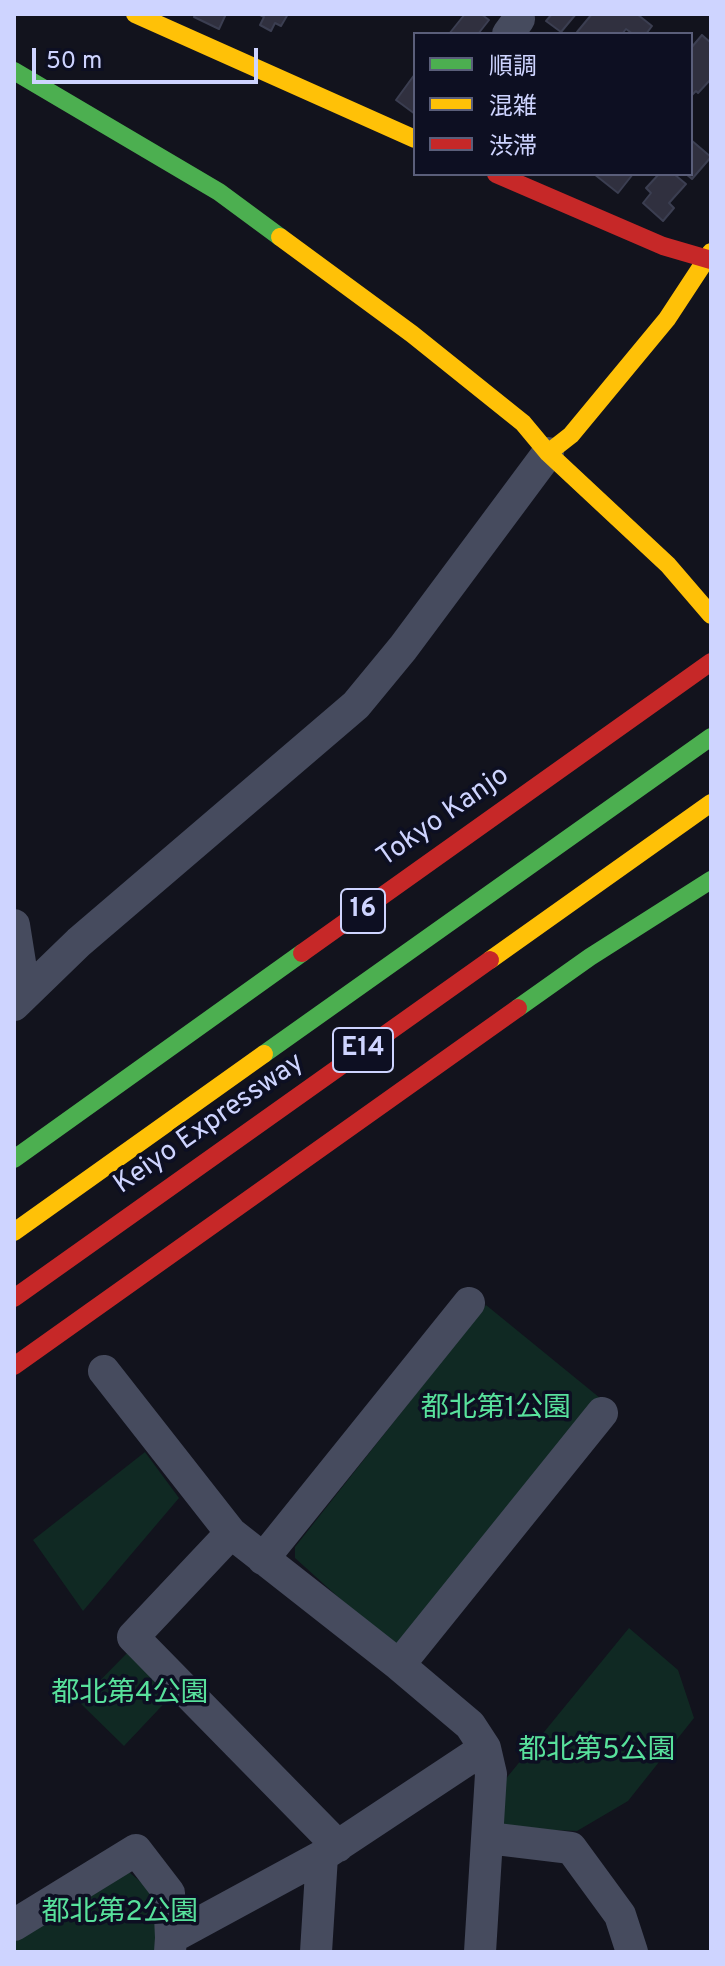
<!DOCTYPE html>
<meta charset="utf-8">
<style>
body{margin:0}
#map{position:relative;width:725px;height:1966px;overflow:hidden;background:#12131d;font-family:Overpass,"Noto Sans JP",sans-serif}
canvas{display:block}
.frame{position:absolute;inset:0;border:16px solid #ced4ff;pointer-events:none}
.legend{position:absolute;left:413px;top:32px;width:280px;height:144px;box-sizing:border-box;background:#0d0f22;border:2px solid #5a5e7a;margin:0;padding:10px 14px;list-style:none;font-size:24px;color:#ced4ff}
.legend li{display:flex;align-items:center;gap:16px;height:40px}
.legend b{width:40px;border:2px solid #5a5e7a}
.scale{position:absolute;left:32px;top:48px;width:226px;height:36px;box-sizing:border-box;border:4px solid #ced4ff;border-top:0;padding-left:10px;font-size:24px;line-height:28px;white-space:nowrap;color:#ced4ff;-webkit-text-stroke:6px #0d0f22;paint-order:stroke}
</style>
<div id="map">
<canvas width="725" height="1966"></canvas>
<div class="frame"></div>
<ul class="legend">
<li><b style="height:10px;background:#4caf50"></b>順調</li>
<li><b style="height:10px;background:#ffc107"></b>混雑</li>
<li><b style="height:10px;background:#c62828"></b>渋滞</li>
</ul>
<div class="scale">50 m</div>
</div>
<script>
const ctx = document.querySelector('canvas').getContext('2d');
ctx.lineJoin = 'round';
function fillPath(path, color) {
  ctx.fillStyle = color;
  ctx.fill(path, 'evenodd');
}
function toPath(rows) {
  const path = new Path2D();
  for (const r of rows) {
    path.moveTo(r[0], r[1]);
    for (let i = 2; i < r.length; i += 2) path.lineTo(r[i], r[i + 1]);
  }
  return path;
}
function trace(path, color, width, dash) {
  ctx.strokeStyle = color;
  ctx.lineWidth = width;
  ctx.lineCap = dash ? 'butt' : 'round';
  ctx.setLineDash(dash || []);
  ctx.stroke(path);
}
function write(font, color, halo, rows, align = 'center') {
  ctx.font = font + ' Overpass,"Noto Sans JP",sans-serif';
  ctx.lineWidth = 7;
  ctx.setLineDash([]);
  ctx.textBaseline = 'middle';
  ctx.strokeStyle = halo;
  ctx.fillStyle = color;
  for (const [text, x, y, turn = 0] of rows) {
    ctx.save();
    ctx.translate(x, y);
    ctx.rotate((+turn || 0) * Math.PI / 180);
    ctx.textAlign = isNaN(turn) ? turn : align;
    if (halo) ctx.strokeText(text, 0, 0);
    ctx.fillText(text, 0, 0);
    ctx.restore();
  }
}
fillPath(toPath([
 [486,1305,600,1398,400,1644,389,1643,295,1558,295,1547],
 [145,1452,179,1498,83,1611,33,1540],
 [629,1628,678,1670,694,1718,628,1801,577,1831,503,1828,504,1781],
 [130,1650,174,1693,124,1746,79,1702],
 [123,1867,155,1894,161,1952,14,1952,14,1940]
]), '#102923');
const building = toPath([
 [195,14,226,14,219,29,194,17,195,14],
 [258,14,288,14,281,26,275,23,271,31,260,25,264,17,258,14],
 [465,14,481,14,489,20,478,34,449,34,465,14],
 [552,14,576,14,561,32,546,21,552,14],
 [592,14,637,14,652,26,646,34,633,34,626,29,622,34,580,34,577,32,592,14],
 [702,35,711,43,711,79,698,93,696,91,691,96,691,48,702,35],
 [415,74,415,114,396,100,415,74],
 [691,140,711,157,692,179,686,174,691,174,691,140],
 [594,174,633,174,618,193,594,174],
 [659,174,674,174,686,184,669,203,674,208,663,221,643,203,651,193,646,188,659,174]
]);
fillPath(building, '#30303f');
trace(building, '#3b3e51', 2);
trace(toPath([
 [508,34,519,19],
 [14,925,25,994],
 [14,1005,79,942,356,705,403,648,548,453],
 [104,1371,231,1533,399,1665,470,1725,485,1748,491,1774,480,1952],
 [231,1533,133,1637,338,1846],
 [263,1559,469,1303],
 [399,1665,602,1413],
 [488,1838,571,1848,620,1915,632,1952],
 [14,1925,136,1850,169,1893,171,1938],
 [170,1952,171,1938,322,1856,485,1748],
 [316,1952,322,1856]
]), '#464b5e', 32);
trace(toPath([
 [14,71,219,192,280,237],
 [518,1008,590,957,711,880],
 [264,1054,711,737],
 [14,1159,302,953]
]), '#4caf50', 18);
trace(toPath([
 [135,14,415,139],
 [280,237,412,334,523,423,548,453,668,565,711,615],
 [548,453,571,435,667,319,711,252],
 [490,960,711,803],
 [14,1232,264,1054]
]), '#ffc107', 18);
trace(toPath([
 [496,174,663,246,711,260],
 [302,953,711,662],
 [14,1298,490,960],
 [14,1366,518,1008]
]), '#c62828', 18);
for (const [x, y, w] of [
 [363,911,44],
 [363,1050,60]
]) {
  const box = new Path2D();
  box.roundRect(x - w / 2, y - 22, w, 44, 6);
  ctx.fillStyle = '#0d0f22';
  ctx.fill(box);
  trace(box, '#ced4ff', 2);
}
write('bold 26px', '#ced4ff', null, [
 ["16",363,911],
 ["E14",363,1050]
]);
write('28px', '#ced4ff', '#0d0f22', [
 ["Tokyo Kanjo",444,818,-35],
 ["Keiyo Expressway",210,1125,-35]
]);
write('28px', '#58e19c', '#0d0f22', [
 ["都北第1公園",496,1410],
 ["都北第4公園",130,1695],
 ["都北第5公園",597,1752],
 ["都北第2公園",120,1914]
]);
</script>
